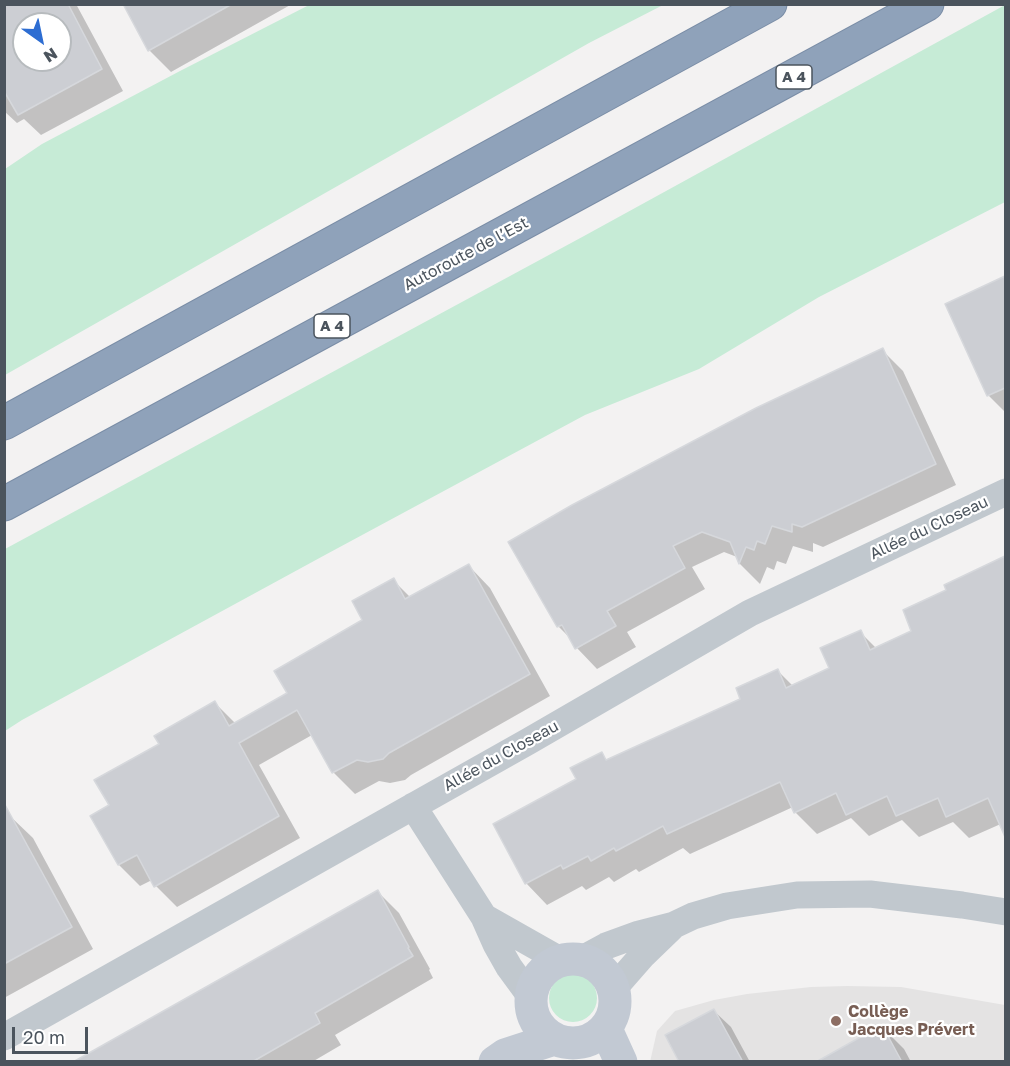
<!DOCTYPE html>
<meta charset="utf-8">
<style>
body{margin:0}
#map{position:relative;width:1010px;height:1066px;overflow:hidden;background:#f3f2f2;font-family:"Golos Text",sans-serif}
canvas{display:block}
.frame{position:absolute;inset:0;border:6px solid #4b545d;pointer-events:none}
.north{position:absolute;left:12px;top:12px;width:60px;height:60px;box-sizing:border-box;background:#fff;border:2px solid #b7bbbe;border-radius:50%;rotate:147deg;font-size:16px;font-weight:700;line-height:24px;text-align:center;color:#4b545d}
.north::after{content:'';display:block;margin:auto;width:21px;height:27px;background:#2d6dd2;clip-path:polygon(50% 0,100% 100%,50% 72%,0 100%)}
.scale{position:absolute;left:12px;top:1027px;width:76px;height:27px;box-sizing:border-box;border:3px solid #4b545d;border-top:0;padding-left:8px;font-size:18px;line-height:21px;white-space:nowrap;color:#4b545d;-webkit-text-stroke:4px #fff;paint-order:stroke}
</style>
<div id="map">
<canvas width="1010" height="1066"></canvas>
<div class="frame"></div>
<div class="north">N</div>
<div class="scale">20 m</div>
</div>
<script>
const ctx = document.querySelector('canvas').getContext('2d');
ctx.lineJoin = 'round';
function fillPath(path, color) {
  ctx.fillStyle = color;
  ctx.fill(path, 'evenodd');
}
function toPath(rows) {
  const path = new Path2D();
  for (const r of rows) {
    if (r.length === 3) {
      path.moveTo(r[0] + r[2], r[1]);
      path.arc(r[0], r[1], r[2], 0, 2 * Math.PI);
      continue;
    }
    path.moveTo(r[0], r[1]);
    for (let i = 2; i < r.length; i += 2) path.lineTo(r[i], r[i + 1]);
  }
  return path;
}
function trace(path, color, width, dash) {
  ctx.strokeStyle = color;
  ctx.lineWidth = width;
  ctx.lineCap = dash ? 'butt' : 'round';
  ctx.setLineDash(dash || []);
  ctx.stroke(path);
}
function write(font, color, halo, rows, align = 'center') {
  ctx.font = font + ' "Golos Text",sans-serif';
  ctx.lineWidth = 4.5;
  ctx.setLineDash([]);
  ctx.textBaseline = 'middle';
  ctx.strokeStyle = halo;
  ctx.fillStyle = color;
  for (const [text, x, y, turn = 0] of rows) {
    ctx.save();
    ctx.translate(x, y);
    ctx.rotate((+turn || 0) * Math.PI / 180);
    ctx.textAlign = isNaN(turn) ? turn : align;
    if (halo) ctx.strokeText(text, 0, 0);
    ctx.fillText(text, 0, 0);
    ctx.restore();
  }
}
fillPath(toPath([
 [847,986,901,987,1005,1005,1005,1061,650,1062,657,1031,675,1011,714,1000,747,994,811,987]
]), '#e4e3e3');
fillPath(toPath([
 [311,4,663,5,589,43,5,375,5,169,42,144,180,71],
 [1005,5,1005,202,819,297,699,369,585,415,325,555,22,720,5,731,5,549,584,236],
 [573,998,24]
]), '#c6ebd6');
fillPath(toPath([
 [4,4,76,4,123,91,41,135,24,119,17,123,4,111],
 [24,24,60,24,60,60,24,60],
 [125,4,292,4,171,72,149,50],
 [1006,278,1006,413,988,395,947,305],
 [882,350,903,371,956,485,823,547,813,543,813,552,793,546,786,564,777,561,774,570,767,567,760,584,740,564,737,557,724,552,692,567,705,589,627,632,636,647,597,669,577,648,573,641,558,626],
 [1006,558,1006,825,1003,823,969,838,953,822,919,837,902,820,869,836,851,818,817,834,795,812,793,807,690,854,683,848,639,872,636,869,614,882,609,877,586,890,582,886,547,905,526,883,578,779,601,754,608,761,742,699,778,671,793,686,831,669,860,632,876,648,913,632,948,591,946,586],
 [469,566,490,588,550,696,411,775,405,780,390,783,379,781,355,794,333,772,312,735,259,765,300,838,177,907,156,886,152,880,140,886,119,865,92,817,111,806,161,745,215,703,236,724,289,694,364,620,393,580,411,598],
 [11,817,33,838,93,949,4,998,4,820],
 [378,892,399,913,430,969,429,970,433,978,335,1035,341,1045,312,1062,75,1062],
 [714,1011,731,1027,750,1062,681,1062],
 [882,1027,904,1049,911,1062,819,1062]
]), '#0003');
const building = toPath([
 [4,4,68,4,102,69,18,115,4,91,4,4],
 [24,24,60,24,60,60,24,60,24,24],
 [123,4,232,4,148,51,123,4],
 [1005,276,1005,388,987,396,945,304,1005,276],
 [883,348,936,464,802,527,792,524,792,532,772,526,765,544,757,541,754,550,746,547,739,564,730,542,702,532,673,546,685,568,607,611,616,626,575,649,562,625,557,627,508,542,572,505,756,408,883,348],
 [1005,556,1005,837,988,798,946,817,938,798,896,816,887,796,846,815,836,793,794,813,780,782,667,834,663,826,616,851,614,848,591,861,588,856,563,869,561,865,525,884,493,824,576,779,570,768,602,752,606,760,740,699,736,688,778,669,786,688,829,668,820,648,861,630,870,650,911,631,903,610,946,590,944,585,1005,556],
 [469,564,530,674,389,753,383,759,368,762,357,760,332,773,297,710,239,743,279,816,154,887,137,855,118,865,90,816,109,805,94,780,159,744,154,736,215,701,229,726,287,693,274,671,362,620,352,601,394,578,405,599,469,564],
 [4,803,72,927,4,964,4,803],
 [378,890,409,947,408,948,413,956,315,1013,320,1023,252,1062,73,1062,378,890],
 [714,1009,743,1062,679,1062,665,1035,714,1009],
 [882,1025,902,1062,816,1062,882,1025]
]);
fillPath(building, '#ccced3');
trace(building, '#d6d8dc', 1.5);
const highway = toPath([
 [4,423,770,4],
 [4,504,927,4]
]);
trace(highway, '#7a8da6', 35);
trace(toPath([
 [413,806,484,917,496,944,509,967,531,997],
 [484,917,560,960],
 [582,959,606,946,639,934,674,925,693,916,727,906,797,895,870,894,962,905,1006,912],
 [614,988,642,956,671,928],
 [4,1037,529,741,750,613,1006,492]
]), '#c1c8ce', 27);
trace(toPath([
 [573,1001,42],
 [606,1029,621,1062],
 [495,1062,505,1055,554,1039]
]), '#c2c9d3', 33);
trace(highway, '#8fa2ba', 33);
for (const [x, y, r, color] of [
 [836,1021,6,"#8d6e63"]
]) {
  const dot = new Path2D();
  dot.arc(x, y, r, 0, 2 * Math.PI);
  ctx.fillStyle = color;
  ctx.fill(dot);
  trace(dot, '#fff', 2);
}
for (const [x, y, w] of [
 [794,77,36],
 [332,326,36]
]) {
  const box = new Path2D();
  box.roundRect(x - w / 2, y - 12, w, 24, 4.5);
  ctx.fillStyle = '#fff';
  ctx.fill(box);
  trace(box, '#4b545d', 1.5);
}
write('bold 15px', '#4b545d', null, [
 ["A 4",794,77],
 ["A 4",332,326]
]);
write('16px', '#4b545d', '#fff', [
 ["Autoroute de l’Est",466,254,-28],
 ["Allée du Closeau",929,528,-25],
 ["Allée du Closeau",501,756,-29]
]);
write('bold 16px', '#785e54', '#fff', [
 ["Collège",848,1012],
 ["Jacques Prévert",848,1030]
], 'left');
</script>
